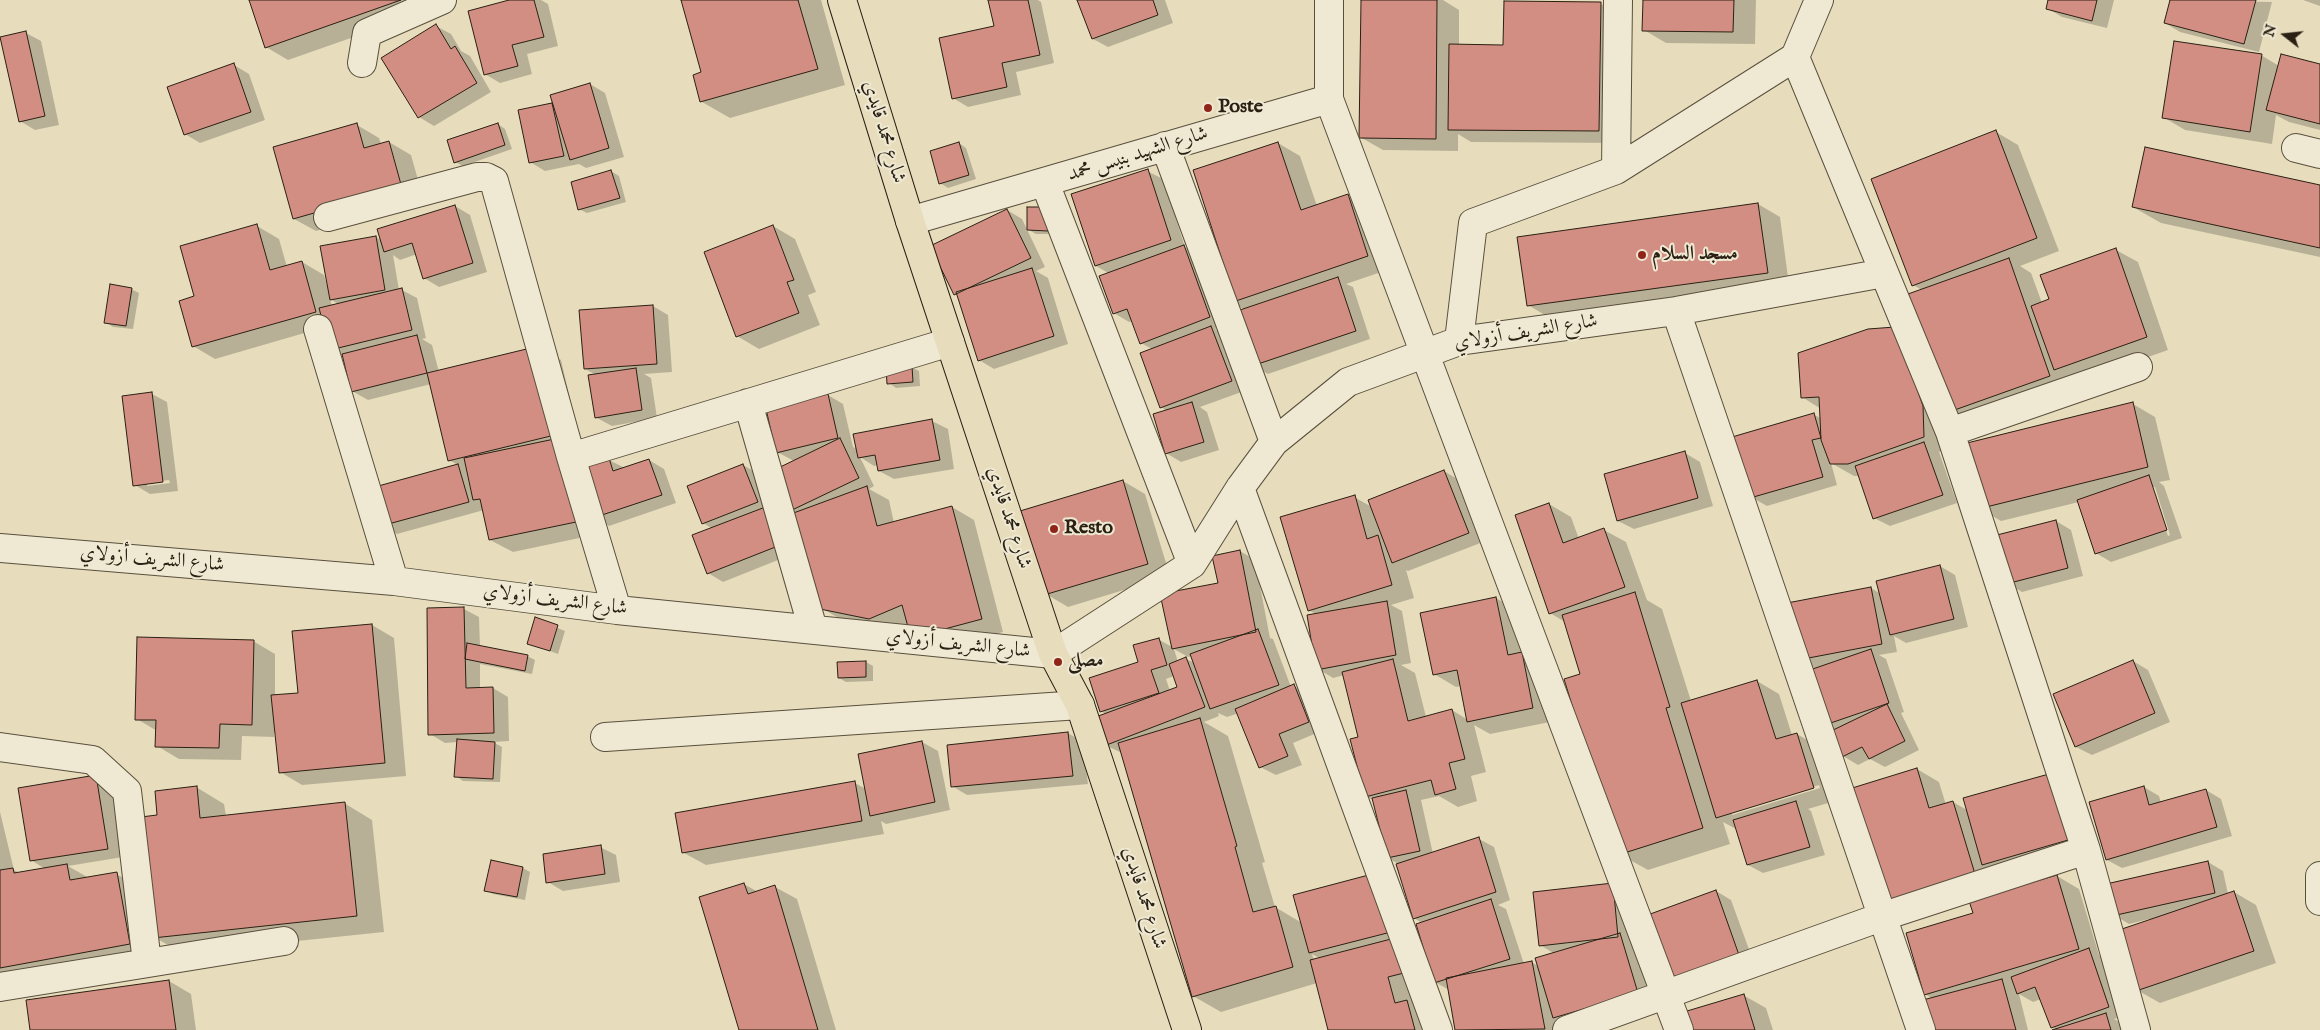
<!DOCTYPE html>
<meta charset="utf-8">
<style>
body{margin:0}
#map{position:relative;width:2320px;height:1030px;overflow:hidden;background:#e7ddbc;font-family:"IM FELL English",serif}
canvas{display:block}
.north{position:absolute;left:2260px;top:10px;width:50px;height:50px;-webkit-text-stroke:4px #efe9d3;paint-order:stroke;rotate:286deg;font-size:14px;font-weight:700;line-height:20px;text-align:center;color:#2a2013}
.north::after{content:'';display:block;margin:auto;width:18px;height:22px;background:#2a2013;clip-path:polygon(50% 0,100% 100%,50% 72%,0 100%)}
</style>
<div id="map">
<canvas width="2320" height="1030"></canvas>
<div class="north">N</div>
</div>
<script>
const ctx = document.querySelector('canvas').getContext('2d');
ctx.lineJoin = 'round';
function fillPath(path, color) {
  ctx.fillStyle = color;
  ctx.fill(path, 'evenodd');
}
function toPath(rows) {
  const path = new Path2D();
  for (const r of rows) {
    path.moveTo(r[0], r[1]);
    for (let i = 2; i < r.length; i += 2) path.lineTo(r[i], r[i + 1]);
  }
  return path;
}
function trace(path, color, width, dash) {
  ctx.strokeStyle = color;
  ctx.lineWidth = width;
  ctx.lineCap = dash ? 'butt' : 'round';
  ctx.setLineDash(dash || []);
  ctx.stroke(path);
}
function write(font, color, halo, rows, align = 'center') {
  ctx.font = font + ' "IM FELL English",Amiri,serif';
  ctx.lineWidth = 4;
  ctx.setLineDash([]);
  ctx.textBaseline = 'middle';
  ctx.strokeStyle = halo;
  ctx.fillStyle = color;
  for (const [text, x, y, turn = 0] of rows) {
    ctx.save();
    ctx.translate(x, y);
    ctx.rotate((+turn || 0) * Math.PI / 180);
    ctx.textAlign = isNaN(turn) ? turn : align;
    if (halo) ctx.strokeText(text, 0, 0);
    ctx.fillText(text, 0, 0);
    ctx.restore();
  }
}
fillPath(toPath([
 [250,0,425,0,428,11,288,60,266,47],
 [514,0,541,0,548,4,558,46,527,54,532,74,500,83,485,74],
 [682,0,821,0,845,85,730,118,702,102,703,73],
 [995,0,1038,0,1041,2,1054,63,1016,72,1021,95,968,107,953,98,995,27],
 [1079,0,1165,0,1173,23,1108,47,1093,39],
 [1362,0,1443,0,1459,10,1459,46,1505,46,1601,4,1623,16,1621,143,1471,142,1458,134,1458,151,1383,150,1360,137],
 [1644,0,1756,0,1755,44,1666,43,1644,30],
 [2049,0,2114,0,2107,28,2062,17,2047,8],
 [2171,0,2272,2,2259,52,2180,32,2165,23],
 [2303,0,2320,0,2320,6],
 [436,26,451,34,461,51,470,56,491,92,434,126,419,117],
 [26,33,41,41,59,125,35,130,20,121],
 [2261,55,2279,66,2320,65,2320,130,2289,122,2276,115,2272,144,2185,130,2163,117],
 [234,65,249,74,265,120,200,143,185,134],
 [590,84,605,93,624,157,586,168,579,164,545,171,530,162,520,111,554,104],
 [498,124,505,129,512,149,463,166,455,162],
 [357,125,379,138,381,144,389,142,411,155,424,201,316,231,294,219],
 [1996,132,2018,145,2059,251,2020,266,2031,273,2042,303,2051,300,2116,250,2138,262,2168,350,2077,382,2067,376,2071,388,1972,424,1950,411,1922,290,1913,285],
 [959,143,966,148,976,179,948,188,940,183],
 [1278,143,1300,156,1317,206,1347,196,1370,208,1390,269,1346,284,1353,287,1370,339,1268,374,1253,366,1245,310,1231,302,1228,272],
 [611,171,619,176,626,202,587,213,579,209],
 [1147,171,1163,179,1185,247,1199,255,1225,326,1215,329,1226,336,1247,390,1200,407,1207,412,1219,450,1181,462,1166,453,1167,411,1161,407,1152,349,1141,343,1133,321,1129,322,1114,313,1110,274,1096,266],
 [2320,186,2320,257,2161,223,2133,207],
 [1758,204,1780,217,1789,285,1550,318,1528,305],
 [455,206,470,215,487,272,439,287,424,278,417,254,400,260,393,255,399,290,402,290,417,298,426,338,422,339,432,345,439,372,538,347,561,360,581,446,625,468,649,460,664,469,676,503,609,526,600,520,603,533,513,552,490,540,484,510,397,534,382,525,458,465,449,460,431,384,368,400,352,391,344,357,331,349,325,327,215,359,193,346,196,297,257,226,279,239,287,267,302,262,324,275,327,285,376,237,382,241],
 [330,299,340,305,332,306],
 [1028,208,1055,234,1036,234,1029,230],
 [1007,210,1022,219,1045,267,1036,271,1048,278,1068,344,994,369,979,360,958,296,955,294],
 [773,226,795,239,816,292,808,295,820,325,759,349,737,336],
 [131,289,139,293,133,329,113,327,105,322],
 [653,306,668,315,672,372,644,374,651,378,657,418,612,426,597,418,596,375,585,369],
 [1895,328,1946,449,1939,452,1957,503,1890,526,1874,518,1860,476,1854,476,1831,463,1837,485,1767,506,1751,497,1813,414,1822,419,1821,409,1802,397],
 [911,367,919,371,920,386,896,388,889,383],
 [152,394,167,402,178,491,150,494,135,485],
 [169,480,170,483,147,486,147,483],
 [828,395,843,404,853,447,857,449,932,421,948,429,954,469,894,479,879,471,878,465,874,466,860,457,874,486,869,489,889,500,894,523,952,507,974,520,1003,632,934,650,908,624,891,631,844,621,821,608,797,513,791,510,794,461,777,452],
 [2133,404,2155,417,2170,480,2159,482,2164,486,2182,538,2111,562,2096,553,2079,502,2001,521,1979,508],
 [2152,487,2155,487,2170,535,2168,536],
 [1685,453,1700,462,1713,506,1634,529,1618,521],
 [743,465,759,474,798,552,723,582,708,573,713,529,703,523],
 [1444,471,1459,480,1483,542,1408,571,1406,570,1414,598,1391,605,1402,611,1411,663,1401,665,1415,673,1426,717,1452,710,1468,720,1461,686,1456,687,1434,674,1496,598,1518,611,1555,721,1490,734,1474,725,1486,772,1471,776,1477,801,1458,807,1439,796,1421,800,1433,854,1479,839,1494,847,1510,900,1498,905,1506,909,1524,964,1532,962,1539,967,1555,954,1540,945,1613,884,1635,943,1652,1001,1569,1026,1556,1019,1558,1030,1457,1030,1449,990,1435,982,1422,923,1414,918,1400,865,1388,858,1374,801,1366,796,1360,738,1344,675,1333,678,1318,669,1317,615,1309,610,1354,497,1372,507],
 [1123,481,1145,494,1170,576,1068,607,1046,594],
 [1549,504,1571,517,1579,539,1604,530,1626,542,1647,600,1662,609,1691,701,1757,681,1779,694,1792,735,1797,734,1819,747,1835,801,1808,809,1811,811,1825,855,1763,873,1748,865,1738,830,1723,822,1730,844,1648,870,1619,854,1581,674,1565,622,1550,613],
 [1819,785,1820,788,1732,815,1732,812],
 [2056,521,2071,530,2083,576,2022,592,2007,583],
 [1240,551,1255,560,1270,638,1273,639,1291,687,1294,686,1310,695,1324,730,1293,743,1302,765,1276,775,1260,767,1239,713,1227,717,1218,713,1219,716,1204,722,1228,736,1265,862,1262,863,1275,907,1302,923,1380,874,1414,1006,1429,1014,1433,1030,1329,1030,1317,983,1221,1012,1193,996,1122,753,1105,745,1107,715,1101,711,1158,639,1172,647],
 [1174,649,1188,657,1192,656,1195,663,1186,659,1178,662],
 [1174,676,1179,688,1170,691,1166,679],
 [1312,954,1321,959,1314,961],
 [1940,566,1955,575,1968,627,1906,643,1894,636,1897,652,1879,655,1886,659,1904,712,1901,713,1919,750,1885,767,1870,759,1858,765,1843,756,1831,733,1816,669,1799,659,1789,604,1871,588,1881,594],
 [464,609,479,617,480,647,527,656,535,660,532,674,480,664,480,689,493,688,508,697,509,741,493,742,502,747,500,782,463,781,456,776,458,742,445,743,430,734],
 [536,619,565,631,558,654,528,643],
 [372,625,394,638,406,776,302,785,280,772,276,727,274,727,274,737,242,736,241,760,179,759,157,746,157,731,137,719,253,641,275,654,275,696,299,694],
 [2133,661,2148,670,2170,722,2092,755,2076,747,2054,694],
 [866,662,873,666,873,681,846,682,839,678],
 [1068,733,1083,742,1088,784,967,795,952,786,948,746],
 [922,742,938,751,950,810,886,824,881,821,884,834,706,865,684,853,855,783,866,789,859,755],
 [1917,769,1939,782,1946,805,1953,802,1967,810,1964,799,2096,851,1907,915],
 [96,777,111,786,123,857,68,866,89,878,116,874,139,886,151,957,0,984,0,812,14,870,20,873,45,869,31,860],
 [196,787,224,804,226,816,344,803,372,820,384,932,182,953,154,937,158,816],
 [2144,787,2159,796,2161,803,2206,790,2221,799,2232,836,2122,868,2107,860],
 [600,847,616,855,620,882,563,891,548,882],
 [491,861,523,868,530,872,525,900,493,894,486,890],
 [2208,862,2223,871,2228,894,2234,892,2256,905,2276,963,2160,1003,2137,990,2149,919,2129,924,2114,915],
 [2057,876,2079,889,2099,955,2104,958,2124,1016,2114,1019,2121,1023,2123,1030,2056,1030,2052,1027,2041,999,2033,1002,2019,994,2028,1030,1928,1030,1933,999,1925,994,1975,914],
 [744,884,758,892,775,887,797,899,836,1030,740,1030],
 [1716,891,1731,900,1754,963,1681,989],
 [169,981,191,994,196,1030,32,1030],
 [1743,995,1766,1008,1773,1030,1694,1030]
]), '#0003');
const building = toPath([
 [249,0,401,0,265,48,249,0],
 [509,0,534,0,544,37,512,45,518,66,484,75,468,11,509,0],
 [681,0,798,0,818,69,700,102,693,75,701,72,681,0],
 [988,0,1028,0,1040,55,1002,63,1007,87,952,99,939,38,994,26,988,0],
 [1077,0,1153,0,1158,15,1092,39,1077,0],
 [1361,0,1437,0,1436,139,1359,138,1361,0],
 [1643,0,1734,0,1733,32,1642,31,1643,0],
 [2048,0,2097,0,2092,21,2046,9,2048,0],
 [2170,0,2256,0,2244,44,2164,23,2170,0],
 [1504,1,1601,2,1599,131,1448,130,1449,44,1503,45,1504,1],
 [436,24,451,49,455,46,477,83,418,118,381,58,436,24],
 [26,31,45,116,19,122,0,37,26,31],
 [2174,41,2262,54,2250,132,2162,118,2174,41],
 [2281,54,2320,64,2320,124,2266,110,2281,54],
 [234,63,251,112,184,135,167,87,234,63],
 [590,83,609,148,570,160,550,95,590,83],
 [552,103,564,156,529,163,518,110,552,103],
 [357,123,364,148,389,141,402,188,293,219,273,147,357,123],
 [498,123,505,145,454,163,447,140,498,123],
 [1996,130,2037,238,1912,286,1871,179,1996,130],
 [959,142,969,175,939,184,930,151,959,142],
 [1278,142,1301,210,1348,194,1368,256,1230,303,1220,274,1226,272,1193,170,1278,142],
 [2145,147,2320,185,2320,248,2132,207,2145,147],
 [1148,169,1171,240,1095,266,1071,194,1148,169],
 [611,170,620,198,578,210,571,182,611,170],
 [1758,203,1768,273,1527,306,1517,237,1758,203],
 [455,205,473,263,423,279,412,243,384,252,377,229,455,205],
 [1027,207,1048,207,1048,231,1027,230,1027,207],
 [1007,209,1031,258,954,295,930,246,1007,209],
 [257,224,270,270,302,261,316,312,192,347,179,301,194,296,180,246,257,224],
 [773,225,794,280,787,282,799,313,736,337,704,252,773,225],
 [376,236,385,290,330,300,320,246,376,236],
 [1184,245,1210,317,1140,344,1127,309,1113,314,1099,276,1184,245],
 [2116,248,2147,337,2054,370,2031,306,2049,299,2040,275,2116,248],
 [2009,258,2050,376,1949,412,1908,294,2009,258],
 [1032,268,1054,336,978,361,956,292,1032,268],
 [1338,277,1356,331,1252,366,1234,312,1338,277],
 [110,284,132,288,126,326,104,323,110,284],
 [402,288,412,330,330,350,319,308,402,288],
 [653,305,657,364,584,369,579,310,653,305],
 [1211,326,1232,381,1160,408,1140,353,1211,326],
 [1895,327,1923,406,1924,437,1848,464,1830,464,1821,440,1819,397,1801,398,1798,353,1868,329,1895,327],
 [417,335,427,373,351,392,342,354,417,335],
 [539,346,559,434,448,461,427,373,539,346],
 [912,366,913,382,887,384,886,367,912,366],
 [636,368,642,410,595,418,588,375,636,368],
 [152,392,163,482,133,486,122,396,152,392],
 [828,394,838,438,776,453,766,409,828,394],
 [1192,402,1204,442,1165,454,1153,414,1192,402],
 [2133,402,2148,467,1978,509,1963,444,2133,402],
 [1814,413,1821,438,1812,440,1823,477,1750,498,1732,437,1814,413],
 [932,419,940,460,878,471,875,455,858,458,853,434,932,419],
 [564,437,581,521,489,540,480,499,473,500,464,458,564,437],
 [840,438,859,478,790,511,772,471,840,438],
 [1924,442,1943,495,1873,519,1855,466,1924,442],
 [1685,451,1698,498,1617,521,1604,474,1685,451],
 [609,458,613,471,649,459,662,495,593,518,576,469,609,458],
 [458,464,469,502,381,526,371,488,458,464],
 [743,464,758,502,702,524,687,486,743,464],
 [1444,470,1469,533,1392,563,1368,500,1444,470],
 [2149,475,2167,530,2095,554,2077,500,2149,475],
 [1123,480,1148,564,1044,595,1020,511,1123,480],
 [867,486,877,526,952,506,982,619,911,638,902,605,869,619,820,609,788,515,867,486],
 [1355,495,1367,539,1378,535,1392,585,1308,611,1280,517,1355,495],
 [1549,503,1563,543,1604,528,1625,587,1549,614,1515,515,1549,503],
 [768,506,783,544,707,574,692,535,768,506],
 [2056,520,2068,568,2006,584,1993,536,2056,520],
 [1240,550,1256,632,1172,649,1160,594,1218,583,1212,556,1240,550],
 [1940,565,1954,619,1890,635,1876,581,1940,565],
 [1871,587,1882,644,1798,660,1787,603,1871,587],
 [1635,592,1670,707,1666,708,1703,828,1618,855,1564,679,1580,674,1562,615,1635,592],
 [1496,597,1508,655,1522,652,1533,708,1467,722,1457,670,1433,675,1420,613,1496,597],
 [1387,601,1396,655,1316,670,1307,615,1387,601],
 [464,607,466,688,493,687,494,733,428,735,427,608,464,607],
 [535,617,558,625,550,651,527,644,535,617],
 [372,624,385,763,279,773,271,695,298,693,292,631,372,624],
 [1258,629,1279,685,1210,709,1190,654,1258,629],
 [137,637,254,640,252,725,220,724,219,748,155,747,156,720,135,720,137,637],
 [1159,638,1167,665,1151,670,1159,693,1100,712,1089,678,1138,662,1133,645,1159,638],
 [467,643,528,655,525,671,465,659,467,643],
 [1871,649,1889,703,1819,727,1801,673,1871,649],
 [1186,657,1205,707,1104,746,1093,718,1177,687,1169,664,1186,657],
 [1393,659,1408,721,1452,709,1465,759,1449,763,1456,789,1435,795,1431,780,1365,797,1350,739,1358,737,1342,672,1393,659],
 [2133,660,2155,713,2075,747,2053,694,2133,660],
 [866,661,866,677,838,678,837,662,866,661],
 [1757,680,1776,739,1797,733,1814,788,1716,818,1681,703,1757,680],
 [1294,684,1309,722,1279,734,1288,756,1259,768,1235,709,1294,684],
 [1887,704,1905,741,1869,759,1862,747,1842,757,1829,732,1887,704],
 [1200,718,1237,846,1235,847,1253,912,1276,906,1293,967,1192,997,1118,743,1200,718],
 [1068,732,1073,776,951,787,947,745,1068,732],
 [457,739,495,742,493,779,454,777,457,739],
 [922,741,935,802,870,816,858,754,922,741],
 [1917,768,1929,808,1953,801,1975,874,1884,903,1849,789,1917,768],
 [2056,772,2075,838,1982,865,1963,798,2056,772],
 [96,775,108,849,30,861,18,788,96,775],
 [855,781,862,821,682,853,675,813,855,781],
 [197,786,200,818,345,802,357,916,153,938,141,817,157,815,155,791,197,786],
 [2144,786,2149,805,2206,789,2217,827,2106,860,2089,802,2144,786],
 [1406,790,1420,851,1387,858,1372,798,1406,790],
 [1796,801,1810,847,1747,865,1733,820,1796,801],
 [1479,837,1496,892,1413,919,1396,864,1479,837],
 [601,845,605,874,546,883,543,854,601,845],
 [491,860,523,867,517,897,484,891,491,860],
 [2208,861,2215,893,2112,916,2106,884,2208,861],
 [67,864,70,880,117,872,130,944,0,968,0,870,13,868,14,873,67,864],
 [1380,872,1395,931,1309,953,1293,895,1380,872],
 [2057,875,2079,949,1924,995,1906,933,1973,913,1969,901,2057,875],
 [744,883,748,894,775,885,818,1030,739,1030,699,897,744,883],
 [1613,883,1618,937,1539,946,1533,892,1613,883],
 [1716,890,1739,955,1665,981,1642,917,1716,890],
 [2234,891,2254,951,2136,991,2116,931,2234,891],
 [1491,899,1510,959,1434,983,1416,924,1491,899],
 [1620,933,1638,993,1553,1018,1535,958,1620,933],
 [1395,938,1404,973,1388,977,1395,1003,1407,1000,1415,1030,1328,1030,1310,960,1395,938],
 [2089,948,2109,1007,2051,1028,2035,987,2017,994,2011,977,2089,948],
 [1532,961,1545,1029,1455,1030,1446,978,1532,961],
 [2002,979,2016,1030,1927,1030,1919,1001,2002,979],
 [169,980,176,1030,30,1030,26,1000,169,980],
 [1744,994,1755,1030,1693,1030,1687,1011,1744,994],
 [2106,1013,2111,1030,2052,1030,2106,1013]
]);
fillPath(building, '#d28e83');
trace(building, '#2a2013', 1);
const minor = toPath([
 [1795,57,1950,432,2086,850,2136,1030],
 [362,63,367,33,442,0],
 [1329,99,1679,1030],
 [1165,146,1274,442],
 [2296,148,2320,154],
 [1616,170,1795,57,1819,0],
 [1045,183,1192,564],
 [328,217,477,177,486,177,494,181,571,457,617,610],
 [910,221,1329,99,1329,0],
 [1676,311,1921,1030],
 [318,329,394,581],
 [1459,341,1473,223,1616,170,1618,0],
 [748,403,813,629],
 [1950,432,2138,367],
 [571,457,950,342],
 [1240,488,1438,1030],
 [0,548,394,581,617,610,1053,654,1192,564,1240,488,1274,442,1348,382,1459,341,1676,311,1884,273],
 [605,737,1080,705],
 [0,747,93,760,127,791,147,963],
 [2320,876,2320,901],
 [0,987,284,941],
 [1567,1030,1884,916,2086,850]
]);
const major = toPath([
 [842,0,910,221,1053,654,1080,705,1187,1030]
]);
trace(minor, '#594f3d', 30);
trace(major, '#2a2013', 30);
trace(minor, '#efe9d3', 28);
trace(major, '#e7ddbc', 28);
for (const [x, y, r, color] of [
 [1208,108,5,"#8f2418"],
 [1642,255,5,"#8f2418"],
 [1054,529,5,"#8f2418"],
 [1058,662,5,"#8f2418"]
]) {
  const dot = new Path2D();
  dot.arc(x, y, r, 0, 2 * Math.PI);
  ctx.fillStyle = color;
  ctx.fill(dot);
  trace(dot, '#efe9d3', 2);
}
write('bold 20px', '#2a2013', '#efe9d3', [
 ["Poste",1218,108],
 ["مسجد السلام",1652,255],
 ["Resto",1064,529],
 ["مصلى",1068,662]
], 'left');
write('20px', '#2a2013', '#efe9d3', [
 ["شارع محمد قايدي",883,132,73],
 ["شارع الشهيد بنيس محمد",1138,155,-17],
 ["شارع الشريف أزولاي",1526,333,-9],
 ["شارع محمد قايدي",1008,518,72],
 ["شارع الشريف أزولاي",152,560,5],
 ["شارع الشريف أزولاي",555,601,7],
 ["شارع الشريف أزولاي",958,645,6],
 ["شارع محمد قايدي",1143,898,72]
]);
</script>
